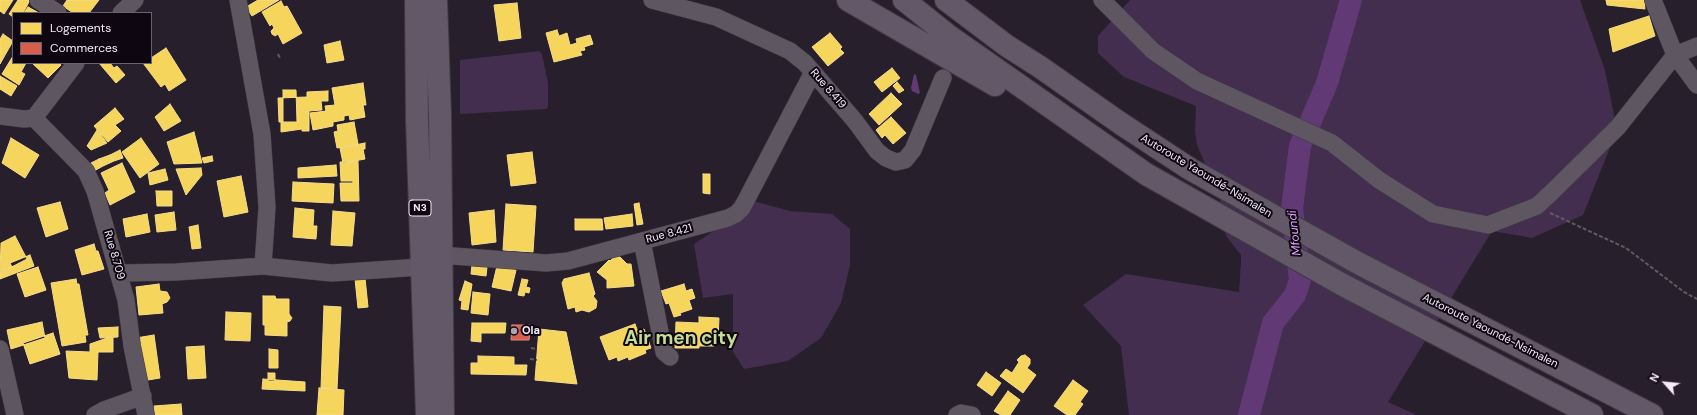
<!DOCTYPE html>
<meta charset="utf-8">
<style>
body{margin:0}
#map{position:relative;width:1697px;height:415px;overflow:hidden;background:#271f2b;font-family:"DM Sans",sans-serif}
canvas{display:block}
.legend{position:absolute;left:12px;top:12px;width:140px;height:52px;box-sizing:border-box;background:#0e0711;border:1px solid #6a626f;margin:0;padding:5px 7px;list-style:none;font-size:12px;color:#f5ebfb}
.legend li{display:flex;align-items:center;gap:8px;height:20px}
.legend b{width:20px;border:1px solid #6a626f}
.north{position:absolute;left:1645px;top:363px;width:40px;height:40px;-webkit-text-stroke:3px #0e0711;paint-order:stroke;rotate:297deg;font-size:11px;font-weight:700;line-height:16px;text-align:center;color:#f5ebfb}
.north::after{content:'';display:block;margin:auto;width:14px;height:18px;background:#f5ebfb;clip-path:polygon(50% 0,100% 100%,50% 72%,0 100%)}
</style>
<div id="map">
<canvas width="1697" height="415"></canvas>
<ul class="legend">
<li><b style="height:11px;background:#f6d55c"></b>Logements</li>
<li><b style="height:11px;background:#d6604d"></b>Commerces</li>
</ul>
<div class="north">N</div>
</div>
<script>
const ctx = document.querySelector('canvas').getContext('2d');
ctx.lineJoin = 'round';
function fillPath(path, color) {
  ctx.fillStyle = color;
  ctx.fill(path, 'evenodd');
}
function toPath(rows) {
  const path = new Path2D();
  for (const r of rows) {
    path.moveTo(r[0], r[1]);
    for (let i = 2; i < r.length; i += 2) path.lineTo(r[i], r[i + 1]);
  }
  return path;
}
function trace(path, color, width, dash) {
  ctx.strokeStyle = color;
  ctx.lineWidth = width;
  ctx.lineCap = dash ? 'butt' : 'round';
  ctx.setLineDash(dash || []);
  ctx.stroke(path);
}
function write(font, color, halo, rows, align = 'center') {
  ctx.font = font + ' "DM Sans",sans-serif';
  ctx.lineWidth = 4;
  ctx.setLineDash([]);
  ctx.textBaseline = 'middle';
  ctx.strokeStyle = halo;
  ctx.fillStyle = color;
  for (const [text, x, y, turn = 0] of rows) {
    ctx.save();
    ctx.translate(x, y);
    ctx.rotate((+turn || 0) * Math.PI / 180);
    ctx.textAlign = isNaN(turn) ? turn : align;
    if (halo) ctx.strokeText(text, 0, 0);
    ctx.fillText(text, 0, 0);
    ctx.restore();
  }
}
fillPath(toPath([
 [1130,0,1580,0,1605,70,1617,130,1583,215,1532,238,1492,231,1388,402,1417,415,1129,415,1121,346,1083,305,1126,274,1239,292,1241,262,1241,255,1226,236,1220,199,1197,145,1195,131,1196,106,1124,77,1098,53,1098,36],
 [539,51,542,54,548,83,548,107,546,109,460,114,460,60],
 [738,197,790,211,832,214,850,229,850,265,841,303,821,338,788,361,744,369,733,352,733,294,703,298,694,244,712,232]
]), '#442e4f');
fillPath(toPath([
 [914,74,916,75,920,93,918,94,912,91,911,88]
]), '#603975');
const homes = toPath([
 [0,0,13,0,4,14,0,11,0,0],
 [18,0,30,0,23,13,13,13,13,17,9,14,18,0],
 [67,0,99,0,89,13,73,13,63,6,67,0],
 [258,0,279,0,252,16,246,7,258,0],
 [1606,0,1644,0,1645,9,1607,5,1606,0],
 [281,1,284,7,287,6,302,33,283,44,278,34,275,36,272,34,271,31,274,28,272,24,270,26,262,12,281,1],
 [517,3,521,38,499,41,494,5,517,3],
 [28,7,39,13,24,13,28,7],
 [1649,16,1655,36,1613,52,1609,29,1649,16],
 [557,30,559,36,567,33,570,45,577,43,576,39,590,35,593,44,584,47,585,50,580,51,582,55,554,62,546,33,557,30],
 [830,33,842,47,840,49,844,53,828,66,812,47,830,33],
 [3,34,13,41,0,64,0,39,3,34],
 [340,41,344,60,327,63,324,45,340,41],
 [166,48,186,80,169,91,165,84,161,87,143,63,151,63,151,58,166,48],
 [13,56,13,63,26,63,21,72,25,74,19,85,2,74,13,56],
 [32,63,59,63,61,65,48,78,32,63],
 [99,63,110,63,114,68,117,66,125,75,116,83,99,63],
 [892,68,900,78,882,92,874,82,892,68],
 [0,76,17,86,11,96,0,89,0,76],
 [897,82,904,90,899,93,893,86,897,82],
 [363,83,366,105,363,105,365,117,350,120,349,115,344,116,344,120,333,122,333,126,313,130,310,113,326,111,325,106,335,105,332,88,363,83],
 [283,90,296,90,297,122,283,122,283,90],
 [328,91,328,101,321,101,322,110,309,111,309,131,302,131,302,129,281,132,281,122,279,122,278,98,307,97,307,92,328,91],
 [891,93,902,104,879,125,869,114,891,93],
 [170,104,181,121,164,131,155,117,170,104],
 [115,108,124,119,115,125,121,131,108,142,94,126,115,108],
 [891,117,906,133,893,144,885,135,882,138,876,130,891,117],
 [354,122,358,144,337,148,334,132,338,131,337,125,354,122],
 [97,130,107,143,91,150,87,146,97,130],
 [194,132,202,163,174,164,167,142,194,132],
 [11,138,39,155,25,178,2,163,11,138],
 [141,138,159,164,140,178,122,152,141,138],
 [365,143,365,149,363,149,365,159,343,163,340,148,365,143],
 [120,150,123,158,114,161,110,155,120,150],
 [532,152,536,183,511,186,507,155,532,152],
 [110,155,114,161,103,166,99,159,110,155],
 [212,156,213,161,204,163,202,158,212,156],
 [99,159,103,166,94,171,91,163,99,159],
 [358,161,359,201,341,201,340,183,353,183,353,181,341,181,340,162,358,161],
 [122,163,135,192,110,205,105,193,109,190,101,173,122,163],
 [336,165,337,176,298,178,298,168,336,165],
 [201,168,202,175,186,195,176,169,201,168],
 [165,169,168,180,150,185,148,173,165,169],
 [703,174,710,174,710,194,703,193,703,174],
 [241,176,248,212,224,217,217,181,241,176],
 [293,182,334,184,333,203,292,201,293,182],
 [156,191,172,191,172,206,157,206,156,191],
 [60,202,68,229,46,237,37,208,60,202],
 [639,203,643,224,637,225,634,204,639,203],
 [506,204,536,206,533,252,503,250,506,204],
 [295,208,314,210,313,226,317,226,316,239,293,237,295,208],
 [494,210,496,242,472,245,469,213,494,210],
 [333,211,355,213,352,246,331,245,333,211],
 [174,212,176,230,157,232,155,215,174,212],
 [147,214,150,232,126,237,123,219,147,214],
 [632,214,633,226,606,229,604,218,632,214],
 [575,219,602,219,603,230,575,230,575,219],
 [198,225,201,248,192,249,189,227,198,225],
 [15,236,27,259,0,273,1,243,15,236],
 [94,244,96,251,98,251,104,269,82,275,75,250,94,244],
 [30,255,34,266,0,279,0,272,12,267,10,263,30,255],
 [615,256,620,257,627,264,631,264,634,286,607,288,607,280,597,272,609,260,610,261,615,256],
 [472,265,487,267,486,276,471,274,472,265],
 [497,266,516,270,511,291,492,287,497,266],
 [38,267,46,290,25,297,17,274,38,267],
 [589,273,595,294,593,296,597,301,596,308,589,312,582,310,576,312,575,307,568,309,562,283,564,279,589,273],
 [365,278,368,307,358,308,355,279,365,278],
 [76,279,77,284,79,284,88,335,85,335,86,342,62,346,51,283,76,279],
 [522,279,528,280,526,287,530,288,529,293,525,292,524,296,518,295,522,279],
 [465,281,472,284,468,310,461,309,462,301,459,300,465,281],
 [159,284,160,291,167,292,170,298,167,302,162,304,163,313,139,315,136,287,159,284],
 [684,284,686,291,692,289,695,298,689,300,692,309,680,313,681,315,674,317,669,303,666,304,661,291,684,284],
 [473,292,490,294,488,315,471,313,473,292],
 [263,296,275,296,276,299,289,299,289,314,292,318,290,321,287,322,287,336,265,335,265,325,263,325,263,296],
 [324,306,341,307,337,389,321,388,324,306],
 [226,312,251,313,250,341,225,340,226,312],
 [699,317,719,318,718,340,714,340,714,346,699,346,699,348,675,348,676,322,699,323,699,317],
 [42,322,45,338,11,349,7,330,42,322],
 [472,323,506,323,505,333,481,333,481,342,471,341,472,323],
 [635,324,638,332,644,329,651,348,645,350,646,353,629,360,628,357,618,361,617,357,609,360,600,337,635,324],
 [118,327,118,337,100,338,98,328,118,327],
 [539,329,566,332,577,384,535,380,539,329],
 [53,333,60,354,30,364,23,343,53,333],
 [154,335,160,378,142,381,136,338,154,335],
 [113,336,113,352,98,352,97,380,69,378,66,351,90,352,90,344,113,336],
 [204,346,206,378,188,379,186,347,204,346],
 [269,349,278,350,278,368,269,368,269,349],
 [1025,355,1030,359,1030,364,1027,368,1036,375,1023,393,1000,376,1006,369,1012,373,1019,362,1017,360,1021,356,1025,355],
 [478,356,514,357,514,365,527,365,526,375,471,374,471,363,478,363,478,356],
 [986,372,1001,383,992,396,977,385,986,372],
 [268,373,275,373,275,381,268,381,268,373],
 [263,379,305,382,305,391,262,389,263,379],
 [1073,380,1088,391,1080,402,1083,404,1075,415,1067,415,1054,406,1073,380],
 [319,388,344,390,343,415,317,415,319,388],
 [1008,391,1020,400,1010,415,1001,415,994,411,1008,391],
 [181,404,182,415,155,415,154,406,181,404]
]);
fillPath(homes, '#f6d55c');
trace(homes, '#f6dc8c', 1);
const shops = toPath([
 [512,325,531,325,529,340,511,340,512,325]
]);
fillPath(shops, '#d6604d');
trace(shops, '#df8a81', 1);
trace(toPath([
 [1249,415,1273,323,1295,295,1300,280,1292,208,1300,146,1327,83,1351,0]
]), '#603975', 22);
const minor = toPath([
 [38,0,58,13],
 [238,0,262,134,267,207,263,266],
 [652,0,716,17,790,51,805,63,855,121,877,151,886,158,896,162,905,160,913,150,943,78],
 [1102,0,1153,51,1197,81,1332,143,1379,180,1433,214,1488,225,1537,206,1553,191,1618,127,1675,55,1697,85],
 [1653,0,1675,55,1697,46],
 [121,13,135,0],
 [0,116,24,119,34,118,76,63],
 [34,118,86,171,95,191,126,300,132,346,146,415],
 [642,241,664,352,670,357],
 [440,255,546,263,568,261,728,218,736,214,742,208,813,72],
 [119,273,176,272,263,266,332,273,421,267],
 [0,349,15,415],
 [95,415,104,410,143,396],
 [957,415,961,413,972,415]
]);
const highway = toPath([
 [416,0,417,121,427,415],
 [436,0,440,115,443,415],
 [848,0,995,85],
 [904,0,949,36,1146,174,1343,285,1592,415],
 [946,0,1007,46,1040,67,1120,123,1190,169,1358,263,1652,415]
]);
trace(minor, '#413a45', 18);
trace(highway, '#413a45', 24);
trace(toPath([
 [278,54,280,58],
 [1550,213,1626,248,1684,292,1697,299],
 [531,348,537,349],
 [530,359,537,360]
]), '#5f5a62', 2, [4, 2]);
trace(minor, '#5e5761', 17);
trace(highway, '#625867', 22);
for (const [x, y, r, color] of [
 [514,331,4,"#ada4b2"]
]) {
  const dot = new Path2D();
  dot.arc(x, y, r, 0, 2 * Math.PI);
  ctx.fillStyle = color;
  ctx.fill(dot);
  trace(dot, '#0e0711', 1.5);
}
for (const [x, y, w] of [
 [420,208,22]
]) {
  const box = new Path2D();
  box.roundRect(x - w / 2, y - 8, w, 16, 3);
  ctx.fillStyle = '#0e0711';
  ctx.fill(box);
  trace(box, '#f5ebfb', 1);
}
write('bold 10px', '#f5ebfb', null, [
 ["N3",420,208]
]);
write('11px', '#f5ebfb', '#0e0711', [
 ["Rue 8.419",828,89,49],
 ["Autoroute Yaoundé-Nsimalen",1206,176,31],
 ["Rue 8.421",669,234,-15],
 ["Rue 8.709",114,255,74],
 ["Autoroute Yaoundé-Nsimalen",1490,331,27]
]);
write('bold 11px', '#f5ebfb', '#0e0711', [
 ["Ola",522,331]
], 'left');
write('italic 12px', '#dea3ff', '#0e0711', [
 ["Mfoundi",1295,233,-96]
]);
write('bold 19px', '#c7dd93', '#0e0711', [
 ["Air men city",681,339]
]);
</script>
